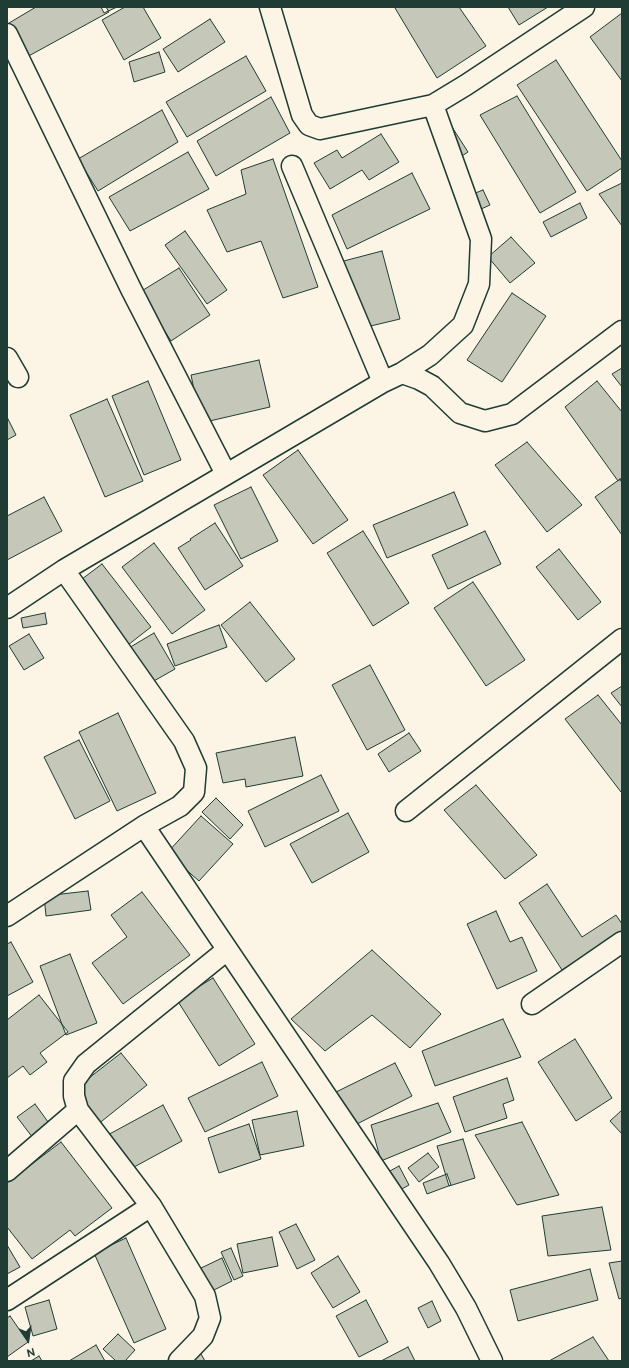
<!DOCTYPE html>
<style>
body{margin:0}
#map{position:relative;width:629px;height:1368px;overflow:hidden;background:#fcf5e5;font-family:"Balsamiq Sans",sans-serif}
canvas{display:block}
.frame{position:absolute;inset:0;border:8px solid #1f3d34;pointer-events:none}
.north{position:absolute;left:8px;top:1320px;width:40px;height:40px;-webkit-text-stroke:3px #fcf5e5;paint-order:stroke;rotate:167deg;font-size:11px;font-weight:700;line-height:16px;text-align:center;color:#1f3d34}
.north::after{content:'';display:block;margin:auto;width:14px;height:18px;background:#1f3d34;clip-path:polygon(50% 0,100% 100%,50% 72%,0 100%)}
</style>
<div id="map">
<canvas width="629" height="1368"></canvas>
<div class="frame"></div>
<div class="north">N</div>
</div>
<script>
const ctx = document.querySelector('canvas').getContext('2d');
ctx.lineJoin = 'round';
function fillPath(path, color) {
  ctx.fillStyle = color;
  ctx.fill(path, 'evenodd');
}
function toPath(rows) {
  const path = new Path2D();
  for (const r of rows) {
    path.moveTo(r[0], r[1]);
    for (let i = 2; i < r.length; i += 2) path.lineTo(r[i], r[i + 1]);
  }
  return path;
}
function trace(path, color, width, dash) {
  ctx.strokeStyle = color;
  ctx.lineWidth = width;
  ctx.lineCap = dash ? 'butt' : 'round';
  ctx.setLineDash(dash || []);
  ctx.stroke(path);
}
const building = toPath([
 [36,7,106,7,109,12,25,58,9,23,36,7],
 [101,7,117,7,104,13,101,7],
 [125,7,143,7,161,38,124,60,102,20,125,7],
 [397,7,459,7,486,46,437,78,395,8,397,7],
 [508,7,548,7,519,25,508,7],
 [622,13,622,81,590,37,622,13],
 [210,19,225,42,178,72,163,49,210,19],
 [159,52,165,72,134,82,129,62,159,52],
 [246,56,266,91,187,137,166,102,246,56],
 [556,60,622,161,622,168,587,191,517,85,556,60],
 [517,96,576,192,540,213,480,115,517,96],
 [271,97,290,133,216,176,197,141,271,97],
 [162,110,178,142,98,191,78,159,162,110],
 [452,127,468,152,454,161,438,136,452,127],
 [381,134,399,162,369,180,362,170,330,189,314,163,337,150,342,158,381,134],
 [188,152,209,189,130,231,109,197,188,152],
 [273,159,318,287,283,298,261,241,227,252,207,210,246,194,241,170,273,159],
 [412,173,430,209,347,249,332,215,412,173],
 [622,183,622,226,599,194,622,183],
 [483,190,490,205,470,214,463,198,483,190],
 [580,203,587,218,551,237,543,222,580,203],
 [185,231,227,290,207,304,165,245,185,231],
 [511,237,535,263,510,283,488,257,511,237],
 [382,251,400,319,358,329,340,262,382,251],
 [179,268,210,315,171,341,140,292,179,268],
 [512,293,546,316,502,382,467,360,512,293],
 [259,360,270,407,201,423,191,375,259,360],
 [622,368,622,387,612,374,622,368],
 [148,381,181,460,144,475,112,396,148,381],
 [597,381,622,412,622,478,618,481,565,407,597,381],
 [107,399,143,481,105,497,70,415,107,399],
 [7,417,16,435,7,440,7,417],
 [527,442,582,505,547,532,495,465,527,442],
 [298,450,348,520,313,544,263,475,298,450],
 [620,479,622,483,622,535,595,497,620,479],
 [251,487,278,541,241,559,214,505,251,487],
 [454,492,468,525,387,558,373,525,454,492],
 [44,497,62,531,7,560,7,516,44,497],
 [215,523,243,566,205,590,178,548,191,540,190,539,215,523],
 [363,531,409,603,373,626,327,553,363,531],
 [485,531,501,564,448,589,432,555,485,531],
 [154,543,205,610,172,634,122,567,154,543],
 [559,549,601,602,578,620,536,567,559,549],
 [102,564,151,627,119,652,70,588,102,564],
 [473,582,525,660,486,686,434,608,473,582],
 [250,602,295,659,266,682,221,625,250,602],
 [45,613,47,624,23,628,21,618,45,613],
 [219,625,227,647,175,666,167,644,219,625],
 [154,633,175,669,138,690,117,655,154,633],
 [29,634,44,658,24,670,9,646,29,634],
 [370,665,405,730,367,750,332,685,370,665],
 [622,686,622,707,611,693,622,686],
 [598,695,622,725,622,791,621,792,565,719,598,695],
 [118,713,156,793,117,811,79,732,118,713],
 [409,733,421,751,389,772,378,754,409,733],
 [295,737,303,776,246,787,245,779,223,783,216,753,295,737],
 [79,740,110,801,75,819,44,757,79,740],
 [321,775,339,811,265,847,248,811,321,775],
 [476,785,537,855,505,879,444,810,476,785],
 [216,798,243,825,230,839,202,812,216,798],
 [348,813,369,852,312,883,290,844,348,813],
 [201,816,233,844,199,881,167,853,201,816],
 [547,884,582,937,616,915,622,924,622,932,562,970,519,903,547,884],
 [88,891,91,910,46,916,44,896,88,891],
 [142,892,190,955,123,1004,92,963,127,937,111,915,142,892],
 [496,911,510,942,522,937,537,971,497,989,467,924,496,911],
 [11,942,33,982,7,996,7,944,11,942],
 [372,950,441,1014,410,1048,372,1015,325,1051,291,1019,372,950],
 [70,954,97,1023,66,1035,40,966,70,954],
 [213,978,255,1044,219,1066,177,1000,213,978],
 [39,995,68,1032,40,1053,47,1062,30,1075,23,1066,7,1078,7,1020,39,995],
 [503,1019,521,1057,435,1086,422,1051,503,1019],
 [575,1039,612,1098,576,1121,538,1062,575,1039],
 [121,1053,147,1085,92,1129,66,1096,121,1053],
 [262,1062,278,1096,205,1132,188,1098,262,1062],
 [395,1063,412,1096,353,1126,336,1092,395,1063],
 [507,1078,514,1100,503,1104,507,1118,465,1132,453,1097,507,1078],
 [438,1103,451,1132,381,1161,371,1125,438,1103],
 [35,1104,51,1126,33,1138,17,1117,35,1104],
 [163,1105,182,1141,123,1173,104,1137,163,1105],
 [622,1110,622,1134,610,1121,622,1110],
 [297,1111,304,1146,260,1155,252,1120,297,1111],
 [522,1122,559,1195,517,1205,475,1135,522,1122],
 [249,1124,261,1159,219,1173,208,1138,249,1124],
 [463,1139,475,1178,449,1186,437,1146,463,1139],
 [61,1142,112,1208,75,1236,70,1230,32,1259,7,1227,7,1183,61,1142],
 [428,1153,439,1167,419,1182,408,1168,428,1153],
 [399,1166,409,1185,389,1196,379,1177,399,1166],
 [447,1174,451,1185,427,1194,423,1183,447,1174],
 [602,1207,611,1250,548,1256,542,1216,602,1207],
 [296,1224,315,1260,297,1269,279,1232,296,1224],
 [272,1237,278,1266,243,1273,237,1244,272,1237],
 [126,1238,166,1329,134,1343,94,1253,126,1238],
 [7,1245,20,1267,7,1274,7,1245],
 [231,1248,243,1276,234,1280,221,1252,231,1248],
 [338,1256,360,1292,333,1308,311,1273,338,1256],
 [222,1258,232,1281,210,1292,199,1269,222,1258],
 [622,1261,622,1298,619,1299,609,1263,622,1261],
 [590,1269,598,1300,518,1321,510,1290,590,1269],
 [49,1300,57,1329,33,1336,25,1307,49,1300],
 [366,1300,388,1342,359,1357,336,1316,366,1300],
 [432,1301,441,1321,428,1328,418,1308,432,1301],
 [10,1316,28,1342,7,1357,7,1318,10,1316],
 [118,1334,135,1350,125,1361,116,1361,103,1349,118,1334],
 [593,1337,609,1361,549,1361,593,1337],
 [96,1345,105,1361,69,1361,96,1345],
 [408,1347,415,1361,381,1361,408,1347],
 [201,1354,205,1361,191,1361,201,1354],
 [39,1356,42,1361,31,1361,39,1356]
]);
fillPath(building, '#c5c7b9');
trace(building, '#1f3d34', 1);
const street = toPath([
 [270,7,302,115,309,125,320,129,433,105,466,85,584,7],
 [7,34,131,289,226,474],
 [292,166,383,382],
 [7,358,18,377],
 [402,373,419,379,432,386,460,413,485,421,512,414,622,331],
 [7,608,64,570,383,382,402,373,430,355,463,325,479,284,481,239,433,105],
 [406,811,622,639],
 [144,826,439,1263,466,1308,492,1361],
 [7,916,144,826,180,806,194,792,196,768,184,741,64,570],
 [532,1004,622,942],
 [7,1171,78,1110],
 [7,1300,151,1206],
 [179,1361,203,1336,210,1318,205,1296,151,1206,78,1110,74,1096,74,1081,86,1064,227,950]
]);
trace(street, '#1f3d34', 23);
trace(street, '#fcf5e5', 20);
</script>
